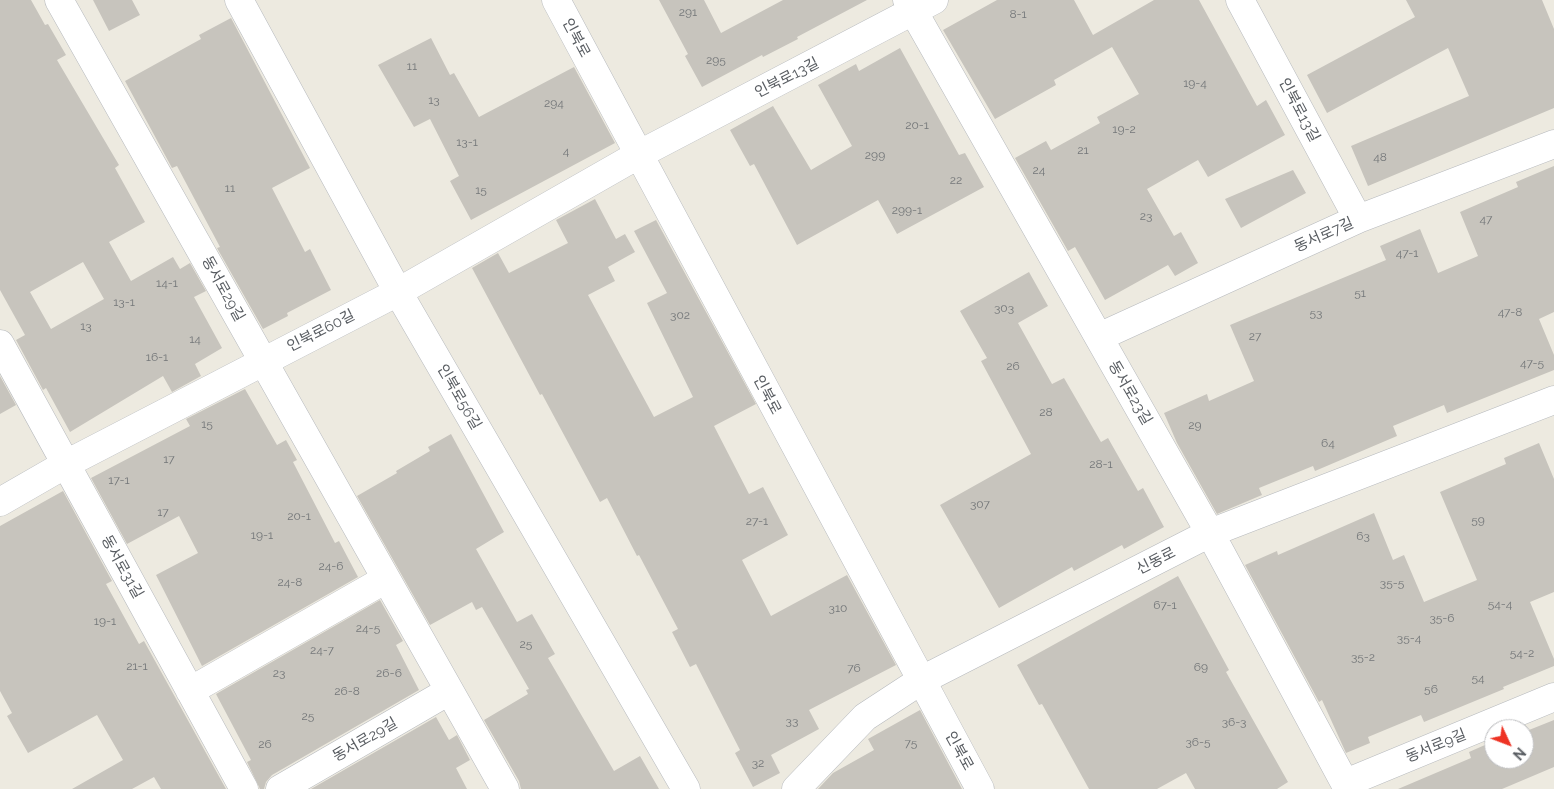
<!DOCTYPE html>
<meta charset="utf-8">
<style>
body{margin:0}
#map{position:relative;width:1554px;height:789px;overflow:hidden;background:#edeae0;font-family:Raleway,sans-serif}
canvas{display:block}
.north{position:absolute;left:1484px;top:719px;width:50px;height:50px;box-sizing:border-box;background:#fff;border:1px solid #bdbec0;border-radius:50%;rotate:133deg;font-size:14px;font-weight:700;line-height:20px;text-align:center;color:#595d62}
.north::after{content:'';display:block;margin:auto;width:18px;height:22px;background:#ee3324;clip-path:polygon(50% 0,100% 100%,50% 72%,0 100%)}
</style>
<div id="map">
<canvas width="1554" height="789"></canvas>
<div class="north">N</div>
</div>
<script>
const ctx = document.querySelector('canvas').getContext('2d');
ctx.lineJoin = 'round';
function fillPath(path, color) {
  ctx.fillStyle = color;
  ctx.fill(path, 'evenodd');
}
function toPath(rows) {
  const path = new Path2D();
  for (const r of rows) {
    path.moveTo(r[0], r[1]);
    for (let i = 2; i < r.length; i += 2) path.lineTo(r[i], r[i + 1]);
  }
  return path;
}
function trace(path, color, width, dash) {
  ctx.strokeStyle = color;
  ctx.lineWidth = width;
  ctx.lineCap = dash ? 'butt' : 'round';
  ctx.setLineDash(dash || []);
  ctx.stroke(path);
}
function write(font, color, halo, rows, align = 'center') {
  ctx.font = font + ' Raleway,"Noto Sans KR",sans-serif';
  ctx.lineWidth = 4.5;
  ctx.setLineDash([]);
  ctx.textBaseline = 'middle';
  ctx.strokeStyle = halo;
  ctx.fillStyle = color;
  for (const [text, x, y, turn = 0] of rows) {
    ctx.save();
    ctx.translate(x, y);
    ctx.rotate((+turn || 0) * Math.PI / 180);
    ctx.textAlign = isNaN(turn) ? turn : align;
    if (halo) ctx.strokeText(text, 0, 0);
    ctx.fillText(text, 0, 0);
    ctx.restore();
  }
}
fillPath(toPath([
 [0,0,31,0,45,25,48,24,66,55,57,60,119,165,115,168,145,222,109,242,131,281,173,257,180,269,190,263,206,291,194,297,222,348,195,364,201,376,172,392,163,376,70,432,46,388,43,390,16,340,25,335,0,290],
 [83,262,104,299,51,329,30,292],
 [93,0,132,0,140,15,109,31],
 [659,0,704,0,721,33,783,0,867,0,797,37,798,39,763,57,762,55,702,87,685,56,688,54],
 [997,0,1074,0,1093,35,1154,0,1199,0,1257,106,1266,100,1285,135,1208,177,1198,160,1147,189,1174,236,1181,232,1198,263,1175,276,1168,265,1105,300,1075,247,1068,251,1015,158,1046,141,1051,150,1100,123,1097,117,1139,94,1112,47,1054,80,1056,85,995,119,943,30],
 [1406,0,1542,0,1554,29,1554,108,1368,186,1351,146,1469,96,1448,48,1327,113,1307,75,1415,17],
 [231,18,310,168,272,188,305,252,310,249,331,290,287,313,288,316,263,329,217,248,220,247,177,166,172,168,125,81,201,39,199,35],
 [431,38,450,75,454,73,479,117,574,67,615,143,471,220,450,181,459,176,430,119,414,127,378,65],
 [900,48,959,155,965,153,984,187,897,234,878,200,797,245,754,164,750,166,730,130,773,106,811,170,852,146,818,85,856,64,859,71],
 [1554,166,1554,312,1539,319,1554,355,1554,370,1447,413,1444,405,1393,426,1397,436,1315,471,1313,466,1259,488,1262,495,1217,514,1177,443,1164,413,1207,394,1209,401,1254,381,1230,325,1386,260,1380,246,1420,229,1438,273,1478,256,1460,212,1518,187,1516,182],
 [1293,170,1306,193,1241,228,1225,199],
 [595,199,616,239,625,234,635,252,608,267,615,281,588,295,654,417,693,397,647,303,667,293,634,231,656,220,756,404,714,426,749,494,763,487,788,535,742,560,771,616,847,575,896,665,809,710,819,729,771,755,780,773,753,787,735,753,740,750,696,664,690,667,672,632,678,629,639,555,637,556,607,498,600,502,542,394,540,395,472,268,498,253,509,273,568,243,556,220],
 [1029,272,1048,306,1018,323,1052,384,1064,378,1101,442,1108,438,1138,491,1143,488,1164,527,1124,549,1122,545,1074,571,1072,567,999,608,940,505,1031,454,981,361,987,358,960,311],
 [0,376,16,405,0,414],
 [245,389,277,445,286,440,297,460,293,462,335,543,339,541,358,577,202,666,156,575,198,553,179,516,127,544,91,478,190,426,186,419],
 [451,434,504,532,476,549,517,622,532,614,555,654,548,658,614,771,640,756,659,789,521,789,519,781,484,720,528,694,526,690,529,689,482,607,476,610,472,602,430,625,357,496,397,473,396,471,430,451,428,447],
 [1539,443,1554,479,1554,592,1530,602,1554,659,1554,666,1503,687,1504,689,1424,722,1421,715,1368,737,1370,743,1346,753,1322,700,1319,702,1245,565,1277,551,1278,555,1374,513,1393,560,1404,555,1424,602,1477,580,1440,492,1506,464,1504,458],
 [63,491,112,581,106,584,139,644,144,641,226,789,161,789,154,777,132,789,72,789,123,760,97,715,28,753,7,716,12,713,0,691,0,526],
 [1178,576,1229,670,1226,672,1288,782,1277,789,1195,789,1186,773,1157,789,1089,789,1042,704,1039,705,1017,665],
 [380,600,403,641,396,645,419,690,272,775,266,782,264,789,260,789,247,762,251,760,216,694],
 [920,710,962,789,818,789,833,773,874,750,868,739],
 [436,717,449,740,457,735,470,760,456,768,467,789,311,789],
 [1554,720,1554,767,1502,789,1398,789,1471,758,1469,752,1494,741,1494,759,1524,759,1524,732]
]), '#c7c4bd');
const minor = toPath([
 [59,0,505,789],
 [239,0,398,292,686,789],
 [556,0,980,789],
 [907,0,1210,533,1348,789],
 [1240,0,1358,219],
 [1099,337,1358,219,1554,144],
 [0,344,244,789],
 [0,502,66,464,398,292,638,155,934,0],
 [190,691,386,579],
 [1346,783,1554,697],
 [280,789,449,691],
 [796,789,865,717,920,681,1210,533,1554,400]
]);
trace(minor, '#b6b9bd', 29);
trace(minor, '#fff', 28);
write('12px', '#747779', null, [
 ["291",688,12],
 ["8-1",1018,14],
 ["295",716,60],
 ["11",412,66],
 ["19-4",1195,83],
 ["13",434,100],
 ["294",554,103],
 ["20-1",917,125],
 ["19-2",1124,129],
 ["13-1",467,142],
 ["21",1083,150],
 ["4",566,151],
 ["299",875,155],
 ["48",1380,157],
 ["24",1039,170],
 ["22",956,180],
 ["11",230,188],
 ["15",481,190],
 ["299-1",907,210],
 ["23",1146,216],
 ["47",1486,219],
 ["47-1",1407,253],
 ["14-1",167,283],
 ["51",1360,293],
 ["13-1",124,302],
 ["303",1004,308],
 ["47-8",1510,312],
 ["53",1316,313],
 ["302",680,315],
 ["13",86,326],
 ["27",1255,336],
 ["14",195,339],
 ["16-1",157,357],
 ["47-5",1532,363],
 ["26",1013,366],
 ["28",1046,412],
 ["15",207,424],
 ["29",1195,425],
 ["64",1328,443],
 ["17",169,459],
 ["28-1",1101,464],
 ["17-1",119,480],
 ["307",980,504],
 ["17",163,512],
 ["20-1",299,516],
 ["59",1478,520],
 ["27-1",757,521],
 ["19-1",262,535],
 ["63",1363,536],
 ["24-6",331,566],
 ["24-8",290,582],
 ["35-5",1392,583],
 ["54-4",1500,604],
 ["67-1",1165,605],
 ["310",838,608],
 ["35-6",1442,618],
 ["19-1",105,621],
 ["24-5",368,628],
 ["35-4",1409,638],
 ["25",526,644],
 ["24-7",322,650],
 ["54-2",1522,653],
 ["35-2",1363,657],
 ["21-1",137,666],
 ["69",1201,667],
 ["76",854,668],
 ["23",279,673],
 ["26-6",389,673],
 ["54",1478,678],
 ["56",1431,689],
 ["26-8",347,691],
 ["25",308,716],
 ["33",792,721],
 ["36-3",1234,722],
 ["36-5",1198,742],
 ["75",911,743],
 ["26",265,744],
 ["32",758,763]
]);
write('15px', '#595d62', '#fff', [
 ["인북로",576,38,62],
 ["인북로13길",787,78,-27],
 ["인북로13길",1299,110,62],
 ["동서로7길",1324,235,-24],
 ["동서로29길",223,289,61],
 ["인북로60길",321,331,-27],
 ["동서로23길",1130,393,60],
 ["인북로",767,395,62],
 ["인북로56길",459,397,60],
 ["신동로",1156,561,-27],
 ["동서로31길",122,567,61],
 ["동서로29길",365,740,-30],
 ["동서로9길",1436,746,-22],
 ["인북로",959,751,61]
]);
</script>
